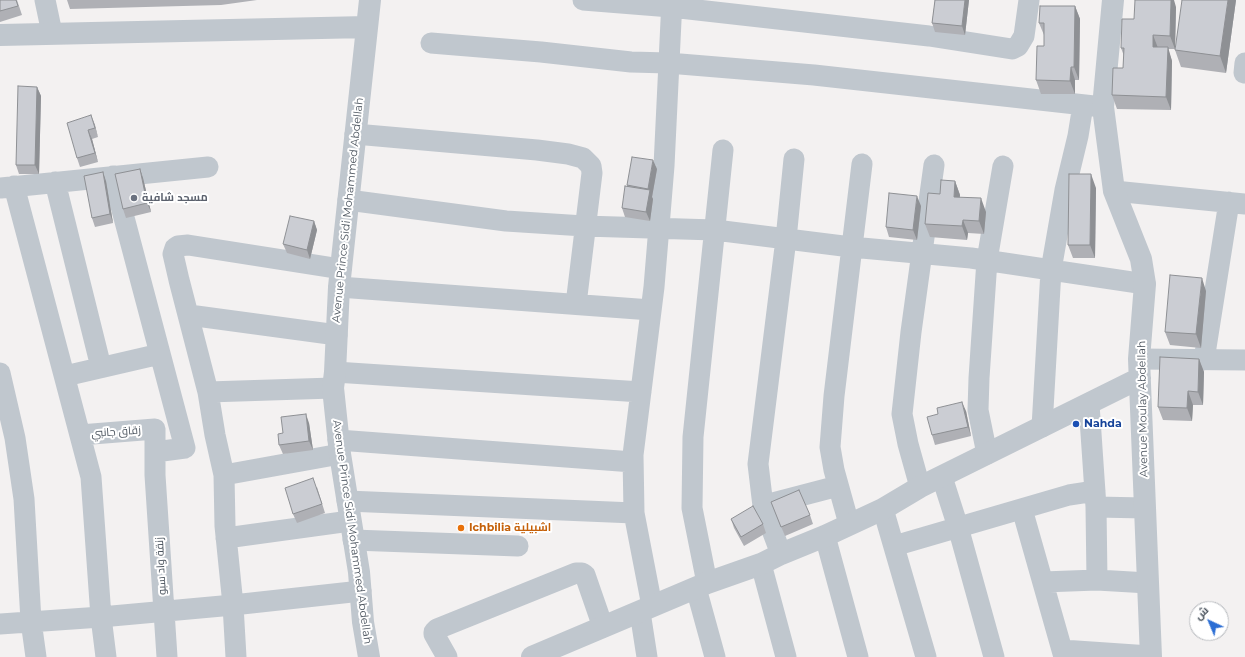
<!DOCTYPE html>
<meta charset="utf-8">
<style>
body{margin:0}
#map{position:relative;width:1245px;height:657px;overflow:hidden;background:#f3f1f1;font-family:Montserrat,Cairo,sans-serif}
canvas{display:block}
.north{position:absolute;left:1189px;top:601px;width:40px;height:40px;box-sizing:border-box;background:#fff;border:1px solid #b7babe;border-radius:50%;rotate:316deg;font-size:11px;font-weight:700;line-height:16px;text-align:center;color:#4a535d}
.north::after{content:'';display:block;margin:auto;width:14px;height:18px;background:#2a6dd4;clip-path:polygon(50% 0,100% 100%,50% 72%,0 100%)}
</style>
<div id="map">
<canvas width="1245" height="657"></canvas>
<div class="north">ش</div>
</div>
<script>
const ctx = document.querySelector('canvas').getContext('2d');
ctx.lineJoin = 'round';
function toPath(rows) {
  const path = new Path2D();
  for (const r of rows) {
    path.moveTo(r[0], r[1]);
    for (let i = 2; i < r.length; i += 2) path.lineTo(r[i], r[i + 1]);
  }
  return path;
}
function trace(path, color, width, dash) {
  ctx.strokeStyle = color;
  ctx.lineWidth = width;
  ctx.lineCap = dash ? 'butt' : 'round';
  ctx.setLineDash(dash || []);
  ctx.stroke(path);
}
function fillPath(path, color) {
  ctx.fillStyle = color;
  ctx.fill(path, 'evenodd');
}
function write(font, color, halo, rows, align = 'center') {
  ctx.font = font + ' Montserrat,Cairo,sans-serif';
  ctx.lineWidth = 4;
  ctx.setLineDash([]);
  ctx.textBaseline = 'middle';
  ctx.strokeStyle = halo;
  ctx.fillStyle = color;
  for (const [text, x, y, turn = 0] of rows) {
    ctx.save();
    ctx.translate(x, y);
    ctx.rotate((+turn || 0) * Math.PI / 180);
    ctx.textAlign = isNaN(turn) ? turn : align;
    if (halo) ctx.strokeText(text, 0, 0);
    ctx.fillText(text, 0, 0);
    ctx.restore();
  }
}
trace(toPath([
 [45,0,52,33],
 [583,0,671,7,929,36,1012,49,1018,46,1024,36,1029,0],
 [431,43,541,52,631,62,668,63,814,75,1103,107],
 [1244,73,1245,63],
 [355,134,537,150,568,154,583,158,591,166,592,173,576,304],
 [113,176,185,448,155,452],
 [55,182,101,367],
 [14,186,91,477,101,617,106,657],
 [1,188,208,167],
 [1114,191,1245,204],
 [348,200,506,221,584,226,715,230,851,247,971,258,1145,284],
 [339,287,651,310],
 [189,315,337,335],
 [1139,359,1245,360],
 [1204,360,1229,202],
 [335,372,641,392],
 [0,373,15,438,24,499,31,621,36,657],
 [65,376,160,354],
 [208,392,333,388],
 [1089,404,1096,507,1145,508],
 [1042,427,1051,270,1065,190,1078,136,1083,105],
 [80,435,155,429,155,475,167,657],
 [338,440,633,462],
 [987,454,978,410,979,378,987,260,1003,166],
 [224,475,340,454],
 [942,477,958,527,994,657],
 [920,487,908,444,902,414,911,332,934,165],
 [347,501,634,513],
 [773,503,838,486],
 [1096,507,1097,580],
 [883,509,926,657],
 [1022,509,1064,657],
 [849,524,834,470,830,447,834,396,862,164],
 [825,536,858,657],
 [226,538,350,521],
 [353,540,518,546],
 [894,546,1069,495,1095,491],
 [781,554,763,506,758,464,786,239,794,159],
 [761,564,786,657],
 [1043,582,1097,580,1148,583],
 [707,583,692,508,693,437,723,150],
 [696,588,715,657],
 [652,606,634,513,633,455,654,287,664,166,672,0],
 [640,612,647,657],
 [0,624,101,617,233,605,361,591],
 [1062,650,1150,656],
 [236,657,233,605,225,526,224,475,215,435,208,392,179,280,173,254,175,248,178,246,188,245,341,269],
 [447,657,434,634,434,632,437,629,576,573,582,573,585,575,603,627]
]), '#c0c7ce', 21);
trace(toPath([
 [1113,0,1103,107,1114,191,1141,259,1145,284,1139,359,1151,657],
 [0,35,367,27],
 [369,657,363,622,359,572,340,454,333,388,335,372,339,287,370,0],
 [532,657,707,583,761,564,781,554,825,536,883,509,920,487,1140,378]
]), '#c0c7ce', 22);
fillPath(toPath([
 [0,0,17,0,22,15,0,22],
 [67,0,257,0,221,5,70,9],
 [935,0,969,0,965,35,935,32,932,23],
 [1236,0,1226,73,1181,67,1175,50],
 [1075,6,1080,19,1079,80,1075,80,1075,94,1041,94,1036,80,1044,46,1044,35,1039,23],
 [1176,7,1175,49,1168,49,1172,61,1171,110,1117,109,1112,95,1123,68,1124,56,1121,48,1134,19],
 [37,87,41,96,39,174,19,174,16,165],
 [91,115,98,137,92,139,98,162,80,167,77,158],
 [140,169,143,178,151,212,126,218,123,209],
 [657,169,652,197,653,199,650,221,625,217,622,208,627,187,627,185],
 [106,181,113,223,95,227,92,218],
 [955,181,960,195,959,197,986,212,984,234,968,233,967,240,930,237,925,224,940,194],
 [1096,188,1095,258,1073,258,1068,245],
 [921,206,917,240,889,237,886,227],
 [314,221,317,230,310,259,287,253,283,244],
 [1206,291,1201,348,1170,345,1165,332],
 [1199,359,1204,372,1203,405,1193,405,1192,421,1163,420,1158,407],
 [966,411,971,436,935,445,932,435,938,414],
 [309,423,313,450,283,454,279,445,283,433],
 [317,487,325,513,297,523,293,514],
 [771,502,810,515,813,524,785,536],
 [731,519,763,524,766,533,744,546,734,528]
]), '#afb0b5');
fillPath(toPath([
 [965,0,969,0,965,35,962,26],
 [1171,0,1174,0,1176,7,1175,49,1170,36],
 [1228,0,1236,0,1226,73,1220,56],
 [1075,6,1080,19,1079,80,1074,67],
 [1153,35,1158,48,1153,47],
 [1168,47,1172,61,1171,110,1166,97],
 [1071,67,1075,80,1075,94,1070,81],
 [37,87,41,96,39,174,35,165],
 [91,115,95,125,98,137,95,128],
 [88,130,92,139,98,162,95,153],
 [653,160,657,169,652,197,653,199,650,221,646,212,649,191,648,189],
 [140,169,143,178,151,212,147,203],
 [103,172,106,181,113,223,110,214],
 [1091,174,1096,188,1095,258,1090,245],
 [955,181,960,195,959,210,954,197],
 [917,196,921,206,917,240,913,230],
 [981,198,986,212,984,234,979,221],
 [963,220,968,233,967,240,962,226],
 [314,221,317,230,310,259,307,250],
 [1202,278,1206,291,1201,348,1196,334],
 [1199,359,1204,372,1203,405,1198,392],
 [1188,391,1193,405,1192,421,1187,408],
 [962,402,966,411,971,436,968,427],
 [306,414,309,423,313,450,309,441]
]), '#8e9094');
const building = toPath([
 [0,0,16,0,18,6,0,11,0,0],
 [935,0,965,0,962,26,932,23,935,0],
 [1135,0,1171,0,1170,36,1153,35,1153,47,1168,47,1166,97,1112,95,1113,68,1123,68,1124,48,1121,48,1122,19,1134,19,1135,0],
 [1182,0,1228,0,1220,56,1175,50,1182,0],
 [1040,6,1075,6,1074,67,1071,67,1070,81,1036,80,1037,46,1044,46,1044,23,1039,23,1040,6],
 [18,86,37,87,35,165,16,165,18,86],
 [91,115,95,128,88,130,95,153,77,158,67,123,91,115],
 [632,157,653,160,648,189,627,185,632,157],
 [140,169,147,203,123,209,115,174,140,169],
 [103,172,110,214,92,218,84,176,103,172],
 [1069,174,1091,174,1090,245,1068,245,1069,174],
 [941,180,955,181,954,197,981,198,979,221,963,220,962,226,925,224,928,193,940,194,941,180],
 [625,186,650,190,646,212,622,208,625,186],
 [889,193,917,196,913,230,886,227,889,193],
 [290,216,314,221,307,250,283,244,290,216],
 [1170,275,1202,278,1196,334,1165,332,1170,275],
 [1160,357,1199,359,1198,392,1188,391,1187,408,1158,407,1160,357],
 [962,402,968,427,932,435,927,417,938,414,937,408,962,402],
 [306,414,309,441,279,445,278,434,283,433,281,417,306,414],
 [313,478,322,504,293,514,285,488,313,478],
 [799,490,810,515,781,527,771,502,799,490],
 [753,506,763,524,741,537,731,519,753,506]
]);
fillPath(building, '#cbcdd3');
trace(building, '#8e9094', 1);
for (const [x, y, r, color] of [
 [134,198,4,"#6b7280"],
 [1076,424,4,"#1a4fb4"],
 [461,528,4,"#e8710a"]
]) {
  const dot = new Path2D();
  dot.arc(x, y, r, 0, 2 * Math.PI);
  ctx.fillStyle = color;
  ctx.fill(dot);
  trace(dot, '#fff', 1.5);
}
write('bold 11px', '#5b616d', '#fff', [
 ["مسجد شافية",142,198]
], 'left');
write('11px', '#4a535d', '#fff', [
 ["Avenue Prince Sidi Mohammed Abdellah",348,210,-84],
 ["Avenue Moulay Abdellah",1143,409,-91],
 ["زقاق جانبي",116,432,-4],
 ["Avenue Prince Sidi Mohammed Abdellah",352,532,82],
 ["زنقة واد سبو",161,566,-93]
]);
write('bold 11px', '#164399', '#fff', [
 ["Nahda",1084,424]
], 'left');
write('bold 11px', '#c56008', '#fff', [
 ["Ichbilia اشبيلية",469,528]
], 'left');
</script>
